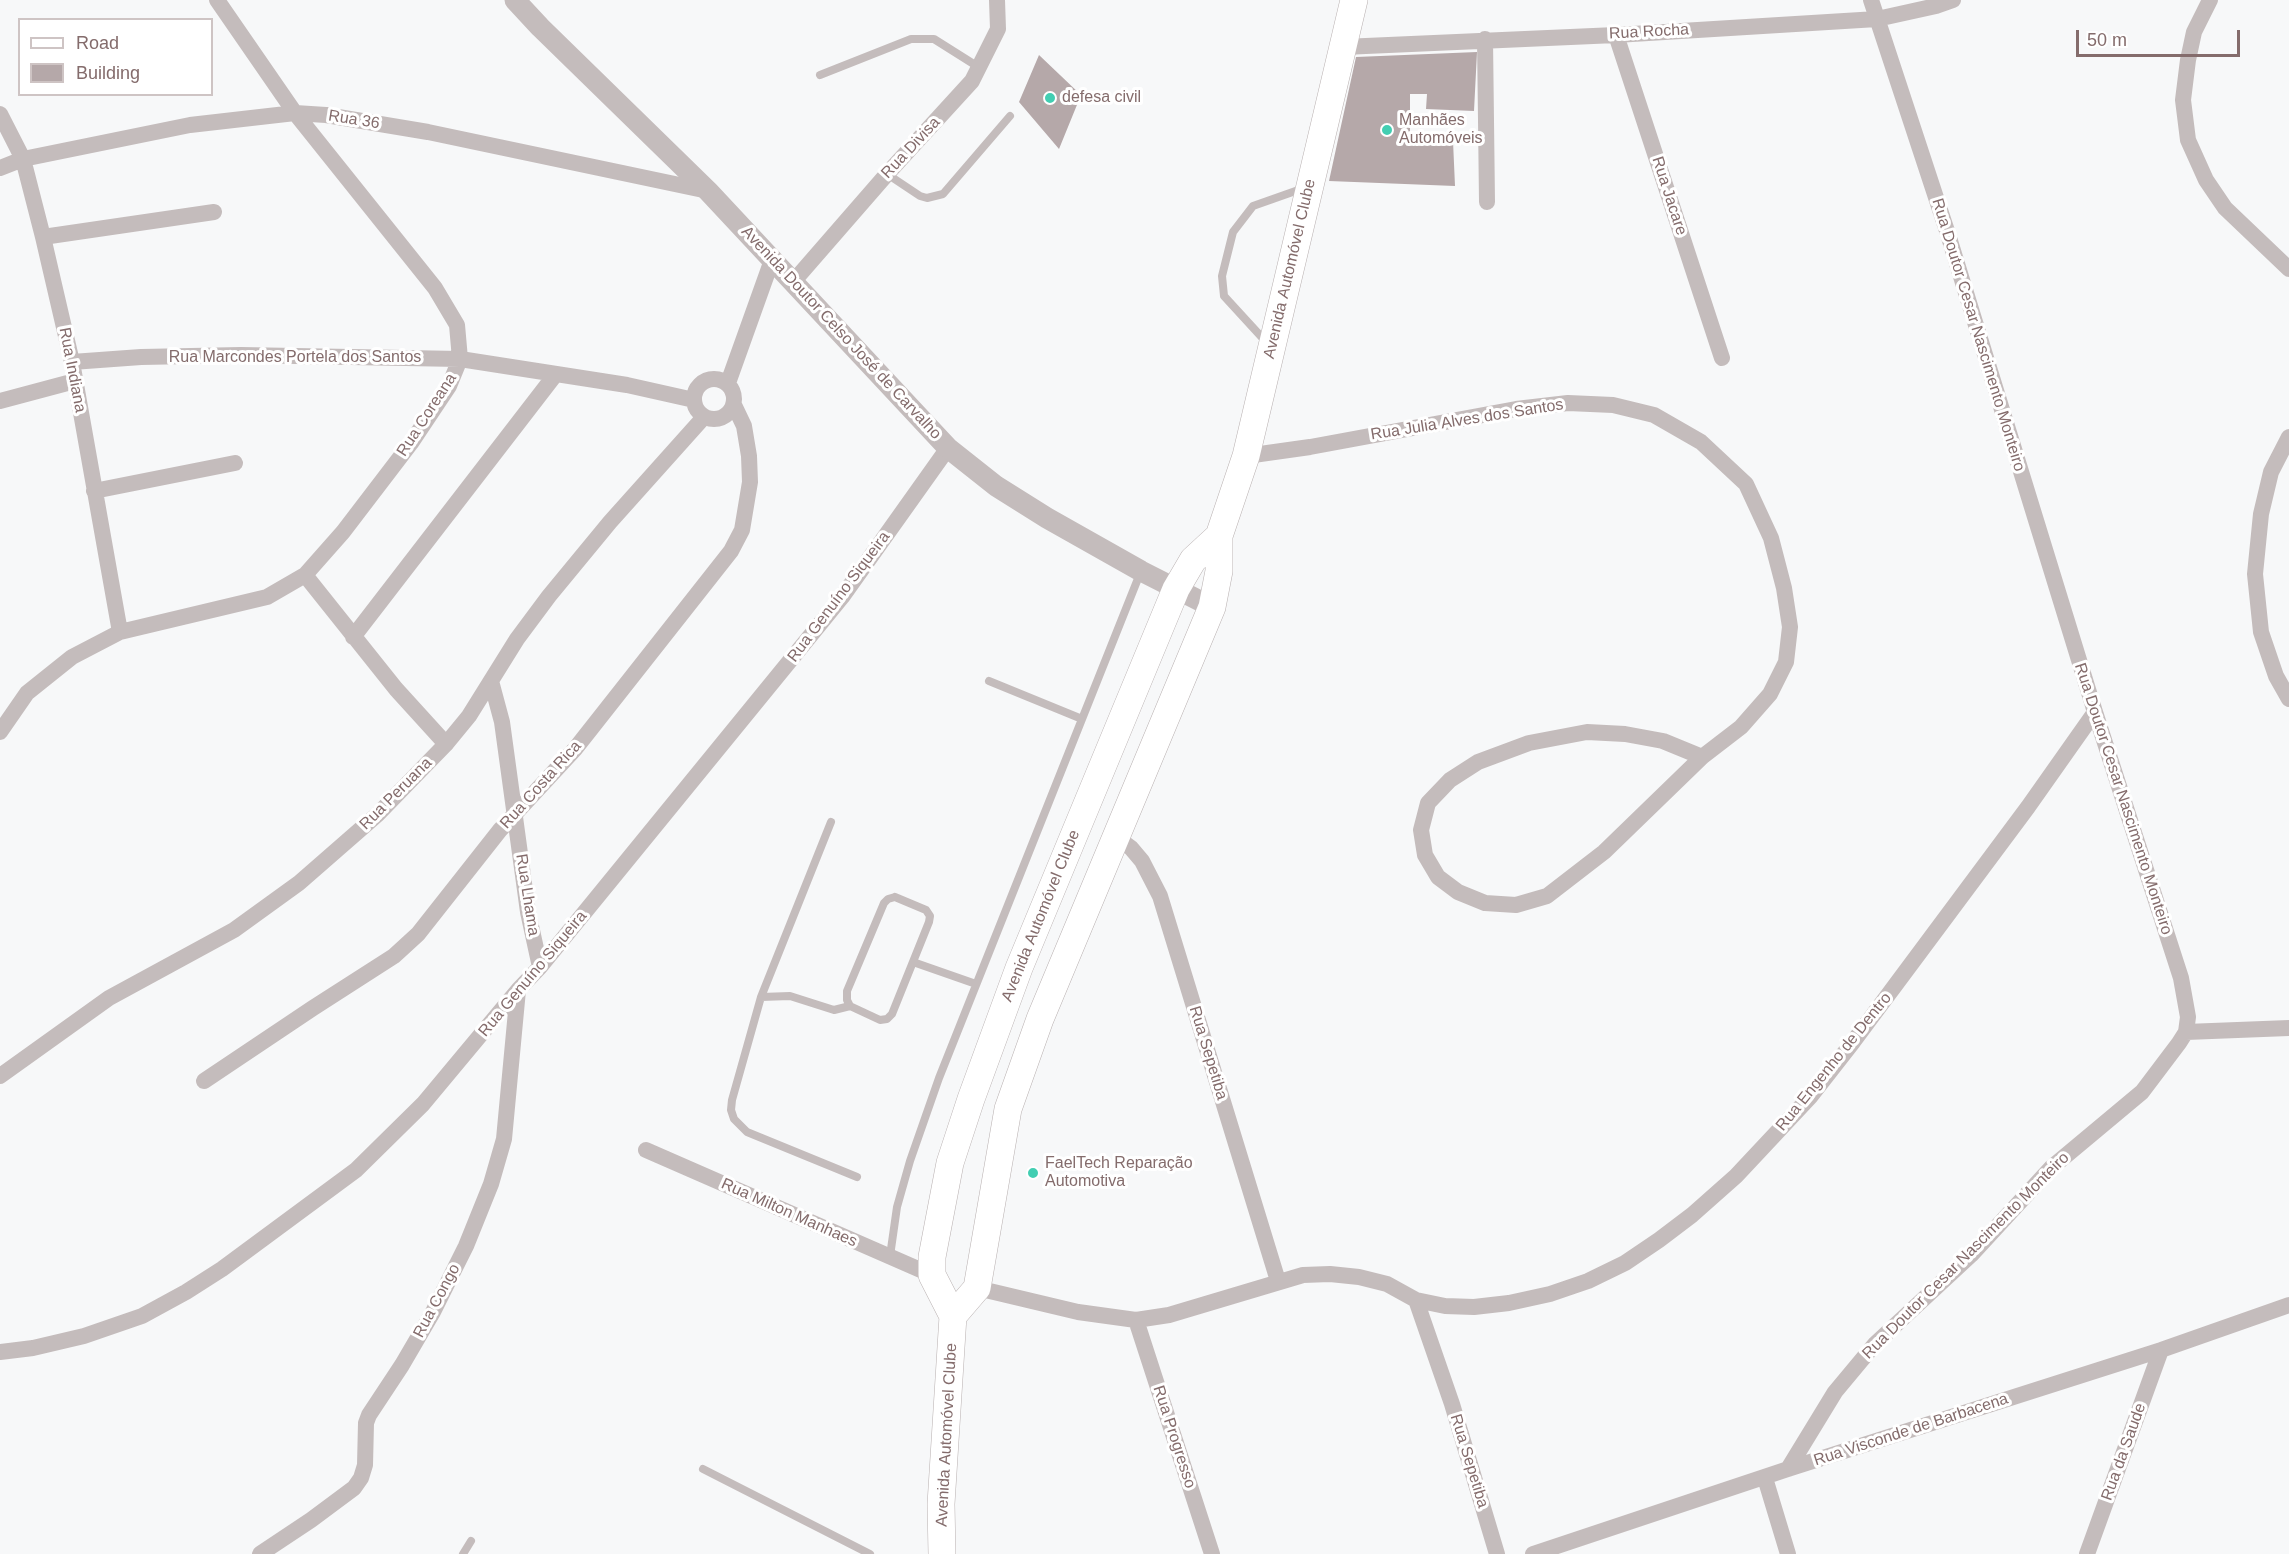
<!DOCTYPE html>
<meta charset="utf-8">
<style>
body{margin:0}
#map{position:relative;width:2289px;height:1554px;overflow:hidden;background:#f7f8f9;font-family:Arial,sans-serif}
canvas{display:block}
.legend{position:absolute;left:18px;top:18px;width:195px;height:78px;box-sizing:border-box;background:#fff;border:2px solid #cec4c4;margin:0;padding:8px 10px;list-style:none;font-size:18px;color:#846c6c}
.legend li{display:flex;align-items:center;gap:12px;height:30px}
.legend b{width:30px;border:2px solid #cec4c4}
.scale{position:absolute;left:2076px;top:30px;width:164px;height:27px;box-sizing:border-box;border:3px solid #846c6c;border-top:0;padding-left:8px;font-size:18px;line-height:21px;white-space:nowrap;color:#846c6c;-webkit-text-stroke:4px #fff;paint-order:stroke}
</style>
<div id="map">
<canvas width="2289" height="1554"></canvas>
<ul class="legend">
<li><b style="height:8px;background:#fff"></b>Road</li>
<li><b style="height:16px;background:#b5a8a9"></b>Building</li>
</ul>
<div class="scale">50 m</div>
</div>
<script>
const ctx = document.querySelector('canvas').getContext('2d');
ctx.lineJoin = 'round';
function fillPath(path, color) {
  ctx.fillStyle = color;
  ctx.fill(path, 'evenodd');
}
function toPath(rows) {
  const path = new Path2D();
  for (const r of rows) {
    if (r.length === 3) {
      path.moveTo(r[0] + r[2], r[1]);
      path.arc(r[0], r[1], r[2], 0, 2 * Math.PI);
      continue;
    }
    path.moveTo(r[0], r[1]);
    for (let i = 2; i < r.length; i += 2) path.lineTo(r[i], r[i + 1]);
  }
  return path;
}
function trace(path, color, width, dash) {
  ctx.strokeStyle = color;
  ctx.lineWidth = width;
  ctx.lineCap = dash ? 'butt' : 'round';
  ctx.setLineDash(dash || []);
  ctx.stroke(path);
}
function write(font, color, halo, rows, align = 'center') {
  ctx.font = font + ' Arial,sans-serif';
  ctx.lineWidth = 6;
  ctx.setLineDash([]);
  ctx.textBaseline = 'middle';
  ctx.strokeStyle = halo;
  ctx.fillStyle = color;
  for (const [text, x, y, turn = 0] of rows) {
    ctx.save();
    ctx.translate(x, y);
    ctx.rotate((+turn || 0) * Math.PI / 180);
    ctx.textAlign = isNaN(turn) ? turn : align;
    if (halo) ctx.strokeText(text, 0, 0);
    ctx.fillText(text, 0, 0);
    ctx.restore();
  }
}
fillPath(toPath([
 [1477,52,1474,111,1426,109,1427,94,1410,94,1410,144,1453,141,1455,186,1329,181,1356,57],
 [1039,55,1081,95,1059,149,1019,102]
]), '#b5a8a9');
const primary = toPath([
 [953,1316,977,1288,1008,1109,1040,1019,1212,607,1219,571,1219,536,1246,456,1354,0],
 [942,1554,941,1504,953,1316,932,1275,932,1257,950,1163,971,1099,1019,968,1176,589,1193,560,1219,536]
]);
trace(primary, '#b9b1b1', 28);
trace(toPath([
 [820,75,911,39,934,39,980,68],
 [887,174,920,196,927,198,943,194,1010,116],
 [1268,344,1224,296,1222,276,1233,232,1253,206,1304,188],
 [989,681,1082,719],
 [895,897,926,910,930,916,929,922,892,1014,887,1019,880,1020,850,1006,847,1000,847,991,884,903,888,899,895,897],
 [913,962,976,984],
 [761,997,831,822],
 [850,1006,834,1010,790,996,761,997,732,1100,731,1110,734,1119,747,1132,857,1177],
 [890,1256,897,1207,910,1161,939,1078,1141,571],
 [703,1469,870,1554],
 [463,1554,471,1541]
]), '#c4bcbc', 8);
trace(toPath([
 [2210,0,2194,32,2188,60,2183,100,2188,140,2206,180,2225,208,2289,269],
 [1616,35,1722,358],
 [1485,39,1487,202],
 [1343,47,1616,35,1877,19,1936,6,1953,0],
 [0,114,23,159,43,237,72,362,120,632],
 [0,168,23,159,190,125,295,113,326,115,428,132,708,191],
 [43,237,214,212],
 [793,282,887,174,972,81,998,29,997,0],
 [72,362,141,357,241,355,460,359,627,385,694,400],
 [714,399,20],
 [728,383,772,260],
 [0,401,75,381],
 [2289,437,2271,472,2261,514,2255,574,2261,632,2276,676,2289,699],
 [1246,456,1310,447,1516,409,1568,403,1613,405,1654,415,1701,442,1746,484,1771,538,1784,588,1790,627,1786,662,1770,694,1741,727,1702,757,1604,852,1547,896,1516,905,1485,903,1458,892,1438,877,1425,855,1421,830,1428,803,1450,780,1478,762,1529,743,1587,732,1625,734,1663,741,1702,757],
 [94,491,235,463],
 [305,575,396,689,446,744],
 [353,637,555,375],
 [491,681,502,722,528,912,540,967],
 [0,732,27,693,72,657,120,632,267,597,305,575,343,532,411,443,449,386,460,359,457,325,435,288,295,113,217,0],
 [1116,837,1131,848,1142,861,1160,896,1278,1281],
 [2186,1032,2289,1028],
 [0,1076,109,998,234,930,299,883,378,814,446,744,469,716,517,639,549,596,610,522,704,417],
 [204,1081,313,1008,394,956,418,934,500,830,575,749,731,551,742,530,750,482,749,456,744,426,734,405],
 [646,1150,932,1275],
 [977,1288,1078,1312,1136,1320,1169,1315,1303,1275,1330,1274,1359,1277,1387,1284,1416,1300,1445,1306,1474,1307,1509,1303,1550,1294,1588,1281,1625,1263,1659,1240,1692,1215,1736,1176,1810,1097,1853,1042,2028,807,2095,712],
 [1416,1300,1452,1404,1497,1554],
 [1136,1320,1212,1554],
 [0,1352,33,1348,84,1336,142,1316,186,1292,222,1269,356,1170,423,1104,518,990,540,967,842,597,948,448],
 [1788,1469,1835,1392,1875,1344,1971,1255,2051,1168,2142,1092,2179,1043,2186,1032,2188,1017,2181,978,2095,712,1947,231,1871,0],
 [1765,1478,1788,1554],
 [260,1554,311,1520,354,1488,361,1478,365,1465,366,1423,369,1415,402,1365,433,1312,466,1246,491,1184,504,1139,518,990],
 [1533,1554,1788,1469,2161,1350,2289,1305],
 [2087,1554,2161,1350]
]), '#c4bcbc', 16);
trace(toPath([
 [515,0,540,27,708,191,948,448,996,486,1047,518,1141,571,1212,607]
]), '#c4bcbc', 21);
trace(primary, '#fff', 27);
for (const [x, y, r, color] of [
 [1050,98,6,"#42ceb2"],
 [1387,130,6,"#42ceb2"],
 [1033,1173,6,"#42ceb2"]
]) {
  const dot = new Path2D();
  dot.arc(x, y, r, 0, 2 * Math.PI);
  ctx.fillStyle = color;
  ctx.fill(dot);
  trace(dot, '#fff', 2);
}
write('16px', '#846c6c', '#fff', [
 ["Rua Rocha",1649,32,-3],
 ["Rua 36",354,120,9],
 ["Rua Divisa",911,148,-47],
 ["Rua Jacare",1669,196,72],
 ["Avenida Automóvel Clube",1290,269,-77],
 ["Avenida Doutor Celso José de Carvalho",841,333,47],
 ["Rua Doutor Cesar Nascimento Monteiro",1978,335,73],
 ["Rua Marcondes Portela dos Santos",295,358],
 ["Rua Indiana",72,370,79],
 ["Rua Coreana",427,415,-57],
 ["Rua Julia Alves dos Santos",1467,420,-9],
 ["Rua Genuíno Siqueira",839,597,-53],
 ["Rua Costa Rica",541,785,-48],
 ["Rua Peruana",396,794,-45],
 ["Rua Doutor Cesar Nascimento Monteiro",2123,799,72],
 ["Rua Lhama",527,895,81],
 ["Avenida Automóvel Clube",1041,916,-68],
 ["Rua Genuíno Siqueira",533,974,-50],
 ["Rua Sepetiba",1208,1053,73],
 ["Rua Engenho de Dentro",1834,1062,-51],
 ["Rua Milton Manhaes",789,1213,24],
 ["Rua Doutor Cesar Nascimento Monteiro",1966,1256,-45],
 ["Rua Congo",437,1301,-62],
 ["Rua Visconde de Barbacena",1911,1430,-18],
 ["Avenida Automóvel Clube",947,1435,-87],
 ["Rua Progresso",1174,1437,72],
 ["Rua da Saude",2124,1452,-70],
 ["Rua Sepetiba",1469,1461,73]
]);
write('16px', '#846c6c', '#fff', [
 ["defesa civil",1062,98],
 ["Manhães",1399,121],
 ["Automóveis",1399,139],
 ["FaelTech Reparação",1045,1164],
 ["Automotiva",1045,1182]
], 'left');
</script>
